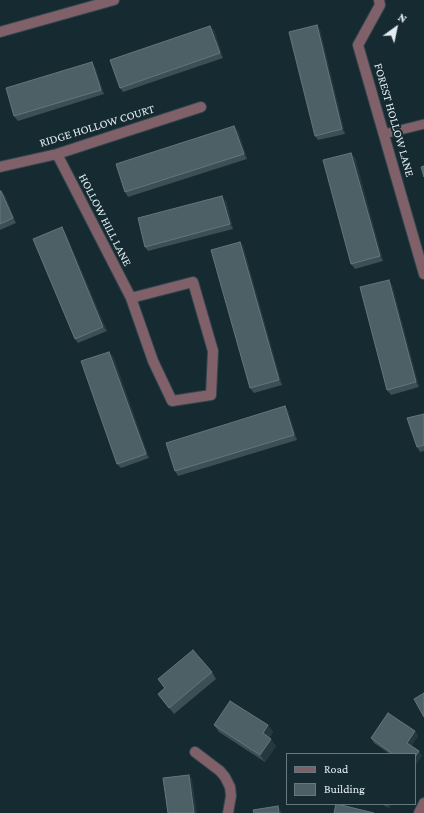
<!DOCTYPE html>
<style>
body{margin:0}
#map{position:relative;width:424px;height:813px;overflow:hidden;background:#162b31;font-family:"Crimson Pro",serif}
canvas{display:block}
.legend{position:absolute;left:286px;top:753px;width:130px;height:52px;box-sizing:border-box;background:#162b31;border:1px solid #67797e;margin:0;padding:5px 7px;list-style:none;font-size:12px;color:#e1edf1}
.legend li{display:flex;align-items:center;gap:8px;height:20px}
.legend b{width:20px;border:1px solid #67797e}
.north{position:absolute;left:376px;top:8px;width:40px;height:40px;-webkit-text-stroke:3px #162b31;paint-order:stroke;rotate:33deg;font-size:11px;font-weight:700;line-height:16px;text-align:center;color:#e1edf1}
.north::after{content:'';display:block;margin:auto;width:14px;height:18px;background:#e1edf1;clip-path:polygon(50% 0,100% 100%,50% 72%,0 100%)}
</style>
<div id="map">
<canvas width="424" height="813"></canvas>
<ul class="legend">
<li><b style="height:5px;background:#806069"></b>Road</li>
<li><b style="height:11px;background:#4c6066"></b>Building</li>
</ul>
<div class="north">N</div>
</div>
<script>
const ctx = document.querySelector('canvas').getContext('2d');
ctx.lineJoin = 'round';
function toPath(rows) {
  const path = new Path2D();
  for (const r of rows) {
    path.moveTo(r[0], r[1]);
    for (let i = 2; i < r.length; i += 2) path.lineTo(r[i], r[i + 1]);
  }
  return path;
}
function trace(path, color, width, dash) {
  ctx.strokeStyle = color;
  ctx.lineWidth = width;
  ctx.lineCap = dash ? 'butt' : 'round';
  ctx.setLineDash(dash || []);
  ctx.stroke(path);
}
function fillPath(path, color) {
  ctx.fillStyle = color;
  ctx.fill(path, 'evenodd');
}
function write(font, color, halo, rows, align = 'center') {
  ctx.font = font + ' "Crimson Pro",serif';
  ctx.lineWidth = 4;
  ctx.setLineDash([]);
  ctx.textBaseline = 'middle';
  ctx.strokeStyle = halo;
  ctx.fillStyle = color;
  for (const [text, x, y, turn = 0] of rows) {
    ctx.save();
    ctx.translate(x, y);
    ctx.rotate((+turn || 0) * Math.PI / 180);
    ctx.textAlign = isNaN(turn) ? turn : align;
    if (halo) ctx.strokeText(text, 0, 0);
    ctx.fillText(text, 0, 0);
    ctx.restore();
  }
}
const service = toPath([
 [384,134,424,124]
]);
const minor = toPath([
 [379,0,380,5,358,45,424,274],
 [57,154,131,298,153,361,172,401,211,395,213,351,193,282,131,298],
 [0,167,57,154,201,107],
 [195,752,220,771,225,777,230,787,231,796,228,813],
 [419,813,424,803]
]);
const tertiary = toPath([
 [0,32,114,0]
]);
trace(service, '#32464c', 11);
trace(minor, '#32464c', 12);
trace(tertiary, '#32464c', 12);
trace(service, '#806069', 9);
trace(minor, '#806069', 10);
trace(tertiary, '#806069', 10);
fillPath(toPath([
 [317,25,320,30,345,134,318,140,315,136],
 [214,30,223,58,123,92,120,88],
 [95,67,104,94,18,121,14,116],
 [238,131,247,159,128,197,125,192],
 [351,153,355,158,383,261,355,269,351,264],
 [0,191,1,191,5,196,16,223,0,230],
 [226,201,233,229,148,251,145,247],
 [65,232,107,331,78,343,75,339],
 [240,242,243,246,282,385,254,393,250,388],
 [392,285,419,387,391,395,387,390],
 [113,356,149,458,121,468,117,464],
 [285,406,288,411,297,440,178,476,175,471],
 [424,414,424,451,420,452,417,447],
 [212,672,216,679,174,714,158,694,164,688,158,679],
 [214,725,268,725,273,732,269,738,276,746,265,762,219,732],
 [415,731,418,736,411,746,419,751,422,756,415,754,390,754,374,743,371,738],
 [382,804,391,804,389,808]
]), '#3b4f55');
fillPath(toPath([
 [317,25,320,30,345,134,342,129],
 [210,26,214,30,223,58,220,53],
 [92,62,95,67,104,94,101,90],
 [234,126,238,131,247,159,244,154],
 [351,153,355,158,383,261,380,256],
 [1,191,5,196,16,223,13,218],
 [222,196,226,201,233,229,230,224],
 [62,227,65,232,107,331,103,327],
 [240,242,243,246,282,385,279,380],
 [389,280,392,285,419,387,416,382],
 [109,352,113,356,149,458,146,454],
 [285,406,288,411,297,440,294,435],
 [268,725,273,732,267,740,263,733],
 [415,731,418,736,410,748,407,743],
 [271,739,276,746,265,762,260,755],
 [419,751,422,756,415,766,415,757],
 [189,775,192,779,197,813,194,813],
 [386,804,391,804,389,808],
 [278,806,281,811,282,813,279,813]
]), '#24393f');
const building = toPath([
 [317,25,342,129,315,136,289,32,317,25],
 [210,26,220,53,120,88,110,60,210,26],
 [92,62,101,90,14,116,6,88,92,62],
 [234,126,244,154,125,192,116,164,234,126],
 [351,153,380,256,351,264,323,160,351,153],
 [424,166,424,177,421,167,424,166],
 [0,191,1,191,13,218,0,224,0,191],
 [222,196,230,224,145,247,138,218,222,196],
 [62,227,103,327,75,339,33,239,62,227],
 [240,242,279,380,250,388,211,250,240,242],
 [389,280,416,382,387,390,360,287,389,280],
 [109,352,146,454,117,464,81,361,109,352],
 [285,406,294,435,175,471,166,443,285,406],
 [424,414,424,445,417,447,407,418,424,414],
 [193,650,212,672,169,708,158,694,165,688,158,679,193,650],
 [424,693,424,717,414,699,424,693],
 [230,701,268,725,263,733,271,739,260,755,214,725,230,701],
 [388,713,415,731,407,743,419,751,415,757,415,754,393,754,371,738,388,713],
 [189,775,194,813,168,813,163,778,189,775],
 [336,804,337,804,374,813,334,813,336,804],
 [278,806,279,813,254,813,253,810,278,806]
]);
fillPath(building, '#4c6066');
trace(building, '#64767b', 1);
write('12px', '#e1edf1', '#162b31', [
 ["FOREST HOLLOW LANE",394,120,74],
 ["RIDGE HOLLOW COURT",97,126,-17],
 ["HOLLOW HILL LANE",105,220,63]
]);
</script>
